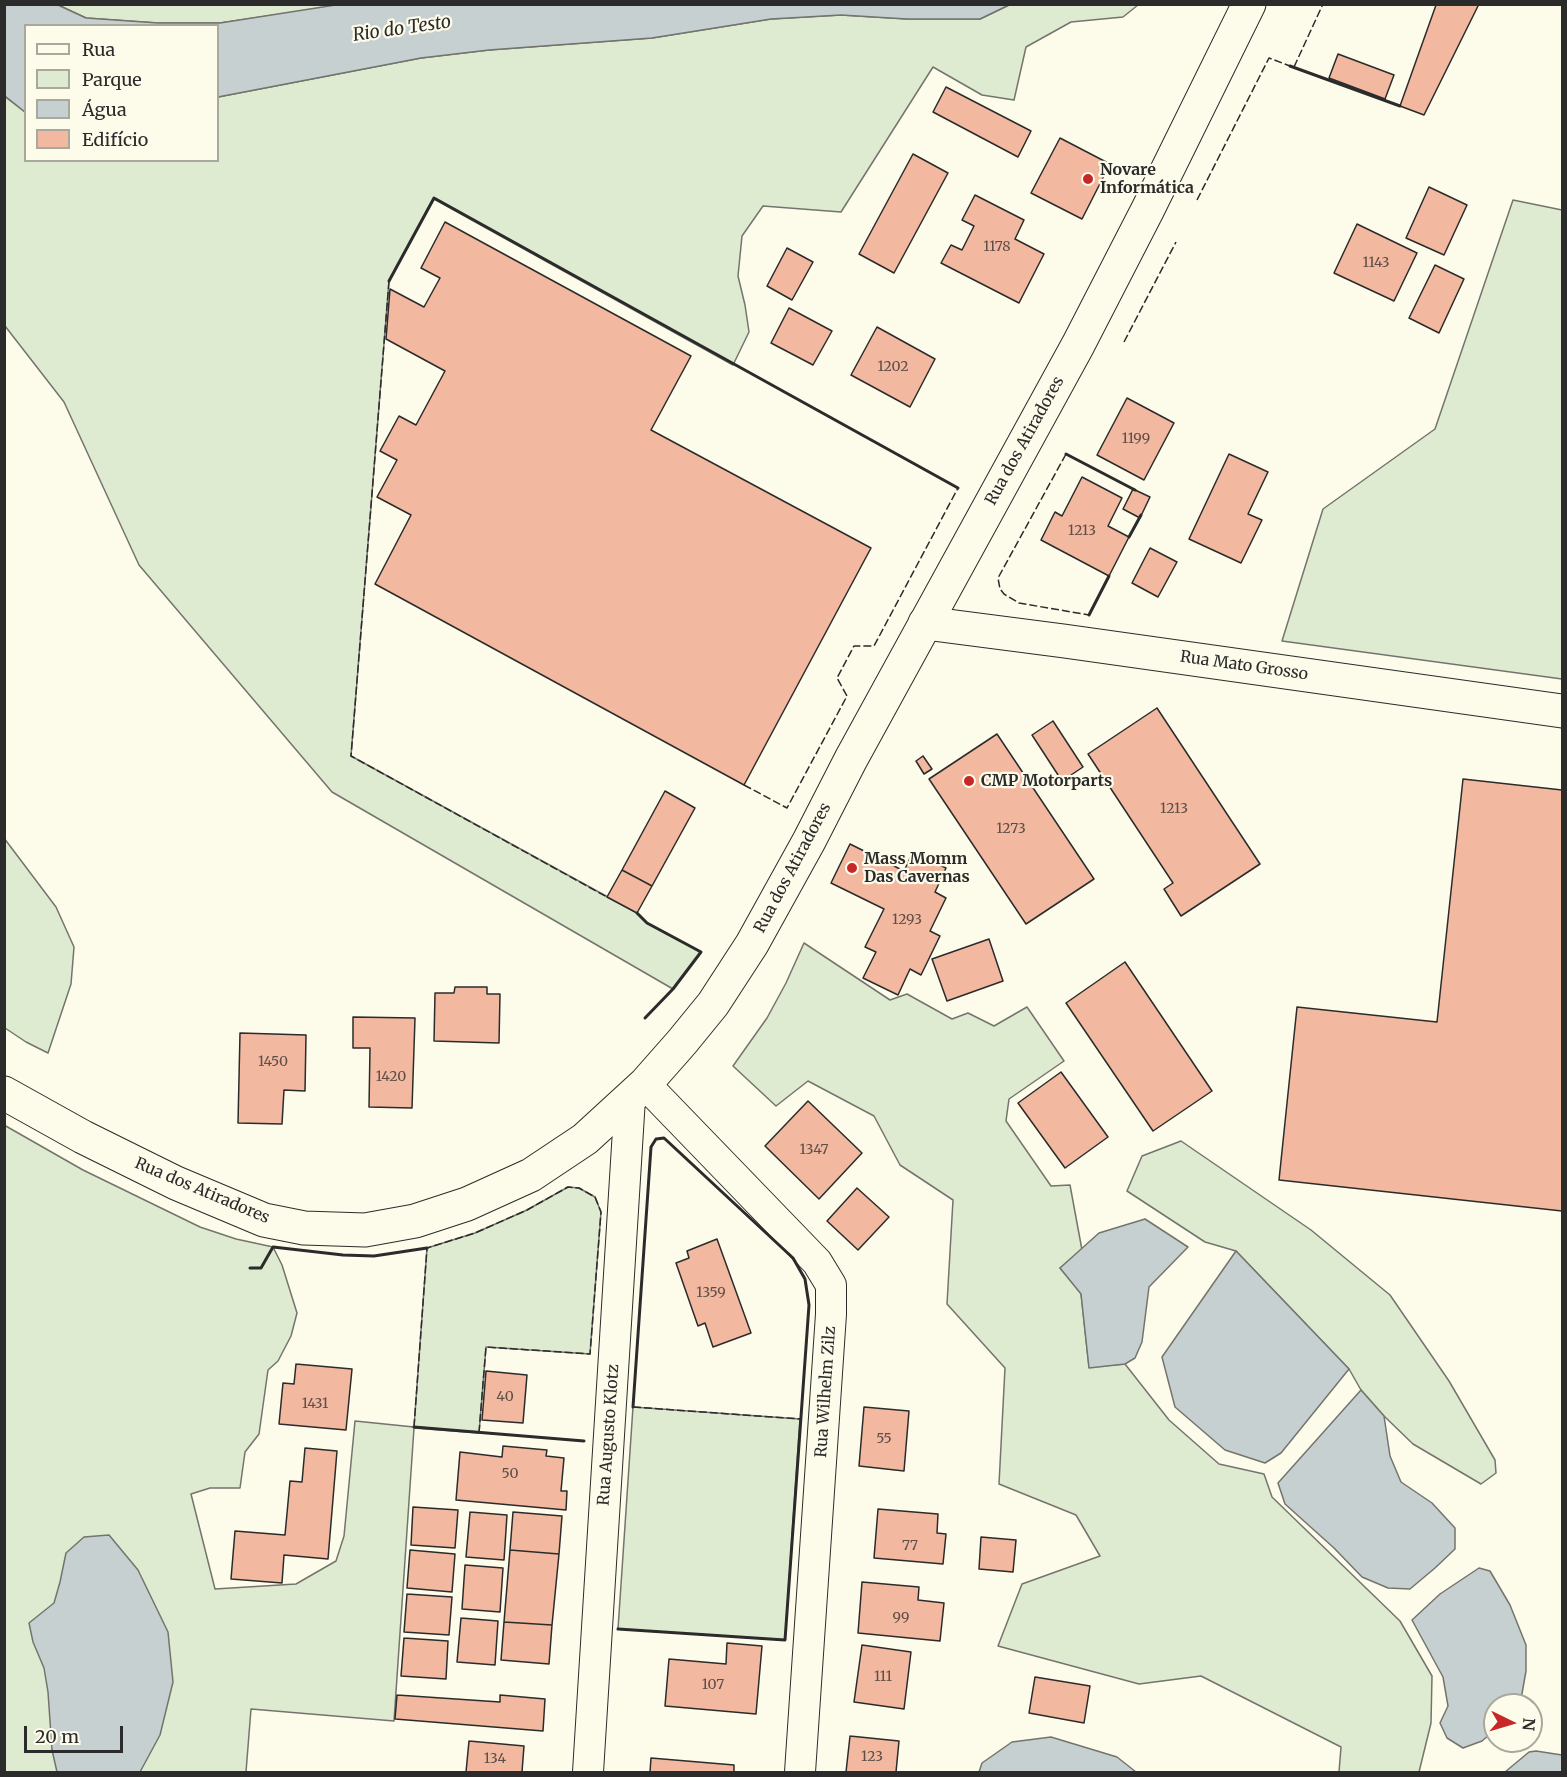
<!DOCTYPE html>
<meta charset="utf-8">
<style>
body{margin:0}
#map{position:relative;width:1567px;height:1777px;overflow:hidden;background:#fdfbea;font-family:Merriweather,serif}
canvas{display:block}
.frame{position:absolute;inset:0;border:6px solid #2b2b2b;pointer-events:none}
.legend{position:absolute;left:24px;top:24px;width:195px;height:138px;box-sizing:border-box;background:#fdfbea;border:2px solid #a9a89e;margin:0;padding:8px 10px;list-style:none;font-size:18px;color:#2b2b2b}
.legend li{display:flex;align-items:center;gap:12px;height:30px}
.legend b{width:30px;border:2px solid #a9a89e}
.north{position:absolute;left:1483px;top:1693px;width:60px;height:60px;box-sizing:border-box;background:#fdfbea;border:2px solid #a9a89e;border-radius:50%;rotate:95deg;font-size:16px;font-weight:700;line-height:24px;text-align:center;color:#2b2b2b}
.north::after{content:'';display:block;margin:auto;width:21px;height:27px;background:#c62828;clip-path:polygon(50% 0,100% 100%,50% 72%,0 100%)}
.scale{position:absolute;left:24px;top:1726px;width:99px;height:27px;box-sizing:border-box;border:3px solid #2b2b2b;border-top:0;padding-left:8px;font-size:18px;line-height:21px;white-space:nowrap;color:#2b2b2b;-webkit-text-stroke:4px #fdfbea;paint-order:stroke}
</style>
<div id="map">
<canvas width="1567" height="1777"></canvas>
<div class="frame"></div>
<ul class="legend">
<li><b style="height:8px;background:#fdfbea"></b>Rua</li>
<li><b style="height:16px;background:#deebd1"></b>Parque</li>
<li><b style="height:16px;background:#c7d0d0"></b>Água</li>
<li><b style="height:16px;background:#f2b8a0"></b>Edifício</li>
</ul>
<div class="north">N</div>
<div class="scale">20 m</div>
</div>
<script>
const ctx = document.querySelector('canvas').getContext('2d');
ctx.lineJoin = 'round';
function fillPath(path, color) {
  ctx.fillStyle = color;
  ctx.fill(path, 'evenodd');
}
function toPath(rows) {
  const path = new Path2D();
  for (const r of rows) {
    path.moveTo(r[0], r[1]);
    for (let i = 2; i < r.length; i += 2) path.lineTo(r[i], r[i + 1]);
  }
  return path;
}
function trace(path, color, width, dash) {
  ctx.strokeStyle = color;
  ctx.lineWidth = width;
  ctx.lineCap = dash ? 'butt' : 'round';
  ctx.setLineDash(dash || []);
  ctx.stroke(path);
}
function write(font, color, halo, rows, align = 'center') {
  ctx.font = font + ' Merriweather,serif';
  ctx.lineWidth = 4.5;
  ctx.setLineDash([]);
  ctx.textBaseline = 'middle';
  ctx.strokeStyle = halo;
  ctx.fillStyle = color;
  for (const [text, x, y, turn = 0] of rows) {
    ctx.save();
    ctx.translate(x, y);
    ctx.rotate((+turn || 0) * Math.PI / 180);
    ctx.textAlign = isNaN(turn) ? turn : align;
    if (halo) ctx.strokeText(text, 0, 0);
    ctx.fillText(text, 0, 0);
    ctx.restore();
  }
}
const green = toPath([
 [58,5,342,5,220,23,158,23,86,18,58,5],
 [1009,5,1138,5,1123,17,1071,22,1026,47,1014,100,982,95,933,67,841,212,763,206,742,236,738,276,745,305,749,332,733,365,434,199,389,281,351,756,637,913,647,923,701,952,673,989,332,792,139,565,64,402,5,326,4,96,25,112,26,160,218,160,218,97,421,58,489,50,652,38,771,19,841,15,907,19,980,19,1009,5],
 [1513,200,1562,210,1562,679,1282,641,1323,509,1435,429,1513,200],
 [4,838,56,907,74,947,71,984,48,1053,26,1042,5,1028,4,838],
 [804,943,890,1000,907,994,952,1019,968,1013,994,1026,1027,1007,1064,1061,1009,1099,1006,1121,1051,1186,1070,1185,1082,1250,1060,1268,1081,1293,1089,1367,1125,1364,1169,1420,1219,1464,1264,1474,1272,1497,1400,1621,1432,1676,1431,1723,1419,1772,1339,1772,1341,1747,1201,1676,1139,1684,998,1646,1022,1584,1100,1556,1076,1515,999,1484,1005,1368,947,1304,953,1200,900,1165,874,1116,808,1081,776,1106,733,1066,767,1018,786,983,804,943],
 [4,1125,83,1170,200,1227,236,1239,273,1247,282,1265,297,1313,291,1336,278,1361,268,1370,259,1434,245,1452,240,1488,210,1488,191,1494,215,1589,296,1584,336,1561,344,1536,355,1421,414,1427,427,1248,475,1233,527,1210,568,1187,579,1188,595,1197,601,1212,590,1354,486,1347,479,1433,414,1428,394,1721,251,1709,246,1772,5,1772,4,1125],
 [1181,1141,1311,1230,1390,1295,1449,1381,1495,1460,1496,1473,1481,1484,1413,1444,1384,1416,1361,1390,1349,1369,1236,1251,1205,1242,1127,1191,1142,1156,1181,1141],
 [633,1407,800,1419,785,1640,618,1629,633,1407]
]);
fillPath(green, '#deebd1');
trace(green, '#74746e', 1.5);
const water = toPath([
 [342,4,1009,4,1009,5,980,19,907,19,841,15,771,19,652,38,489,50,421,58,218,97,218,26,26,26,25,112,5,96,5,5,58,5,86,18,158,23,220,23,342,4],
 [1145,1219,1188,1247,1149,1287,1142,1342,1135,1358,1125,1364,1089,1368,1081,1294,1060,1268,1099,1233,1145,1219],
 [1236,1251,1349,1369,1281,1453,1265,1463,1225,1450,1175,1407,1162,1357,1236,1251],
 [1361,1390,1384,1416,1390,1456,1401,1482,1432,1503,1455,1528,1455,1549,1435,1568,1410,1589,1388,1588,1362,1577,1334,1548,1285,1504,1278,1483,1361,1390],
 [109,1535,138,1570,168,1632,173,1682,160,1735,140,1772,57,1772,52,1750,48,1692,44,1668,33,1642,29,1623,54,1603,60,1582,66,1553,84,1537,109,1535],
 [1479,1568,1490,1571,1510,1605,1526,1645,1526,1671,1520,1705,1495,1705,1495,1730,1482,1741,1463,1748,1447,1738,1440,1723,1448,1706,1443,1677,1412,1620,1440,1594,1479,1568],
 [1051,1737,1117,1757,1136,1772,979,1772,982,1763,1012,1742,1051,1737],
 [1536,1751,1562,1755,1562,1772,1505,1772,1529,1752,1536,1751]
]);
fillPath(water, '#c7d0d0');
trace(water, '#74746e', 1.5);
const building = toPath([
 [1433,4,1479,4,1424,115,1400,106,1436,5,1433,4],
 [1338,54,1394,75,1385,99,1329,78,1338,54],
 [946,87,1031,131,1018,157,933,112,946,87],
 [1060,138,1110,164,1082,219,1031,193,1060,138],
 [913,154,948,173,894,273,859,254,913,154],
 [1429,187,1467,205,1444,255,1406,238,1429,187],
 [975,195,1024,220,1015,239,1044,254,1019,303,941,263,951,245,962,250,974,226,962,220,975,195],
 [445,222,691,356,651,430,871,548,744,785,375,584,411,515,377,497,397,460,380,451,399,416,416,425,445,371,386,339,390,289,424,307,440,278,421,268,445,222],
 [1357,224,1417,253,1394,301,1334,273,1357,224],
 [787,248,813,262,792,300,767,286,787,248],
 [1435,265,1464,279,1439,333,1409,318,1435,265],
 [789,308,832,331,813,365,771,343,789,308],
 [877,327,935,359,910,407,851,375,877,327],
 [1127,398,1174,423,1144,480,1097,455,1127,398],
 [1229,454,1268,472,1248,514,1262,520,1241,563,1189,539,1229,454],
 [1082,477,1122,498,1108,526,1129,537,1109,576,1041,540,1055,512,1062,516,1082,477],
 [1133,489,1150,497,1140,518,1123,509,1133,489],
 [1150,548,1177,562,1158,597,1132,583,1150,548],
 [1157,708,1260,864,1181,916,1164,889,1173,883,1088,754,1157,708],
 [1053,721,1083,767,1062,781,1032,735,1053,721],
 [997,734,1094,879,1026,924,929,779,997,734],
 [923,756,932,769,924,774,916,761,923,756],
 [1463,779,1562,790,1562,1211,1279,1180,1297,1007,1437,1022,1463,779],
 [665,791,695,808,652,886,622,870,665,791],
 [850,844,904,871,913,852,946,868,935,892,946,898,930,931,940,936,921,975,910,969,898,995,863,978,876,952,865,947,884,909,831,883,850,844],
 [622,870,652,886,637,913,607,897,622,870],
 [989,939,1003,981,947,1001,932,959,989,939],
 [1125,962,1212,1091,1153,1131,1066,1003,1125,962],
 [455,987,487,987,487,994,500,994,499,1043,434,1041,435,993,454,993,455,987],
 [353,1017,415,1018,412,1108,369,1107,370,1048,353,1048,353,1017],
 [240,1033,306,1035,305,1091,284,1090,282,1124,238,1123,240,1033],
 [1061,1072,1108,1137,1065,1168,1018,1103,1061,1072],
 [808,1101,862,1153,819,1199,765,1146,808,1101],
 [857,1188,889,1217,858,1250,827,1221,857,1188],
 [717,1239,751,1333,713,1347,705,1323,698,1326,676,1263,689,1258,687,1251,717,1239],
 [296,1364,352,1369,346,1430,279,1424,283,1383,294,1384,296,1364],
 [486,1371,527,1375,523,1423,482,1420,486,1371],
 [864,1407,909,1411,904,1471,859,1466,864,1407],
 [503,1446,547,1450,546,1456,564,1458,561,1491,567,1491,566,1510,456,1500,460,1452,502,1457,503,1446],
 [305,1448,337,1451,328,1559,284,1555,282,1583,231,1579,235,1531,285,1535,290,1481,302,1482,305,1448],
 [413,1507,458,1510,455,1548,411,1545,413,1507],
 [878,1509,938,1514,937,1533,946,1534,943,1564,874,1558,878,1509],
 [470,1512,507,1515,504,1560,466,1557,470,1512],
 [513,1512,562,1516,559,1554,510,1550,513,1512],
 [981,1537,1016,1540,1013,1572,979,1569,981,1537],
 [410,1550,455,1554,452,1592,407,1588,410,1550],
 [510,1550,559,1554,552,1625,504,1622,510,1550],
 [465,1565,503,1568,500,1612,462,1609,465,1565],
 [862,1582,919,1587,918,1600,944,1603,940,1641,858,1633,862,1582],
 [407,1594,452,1597,449,1635,404,1632,407,1594],
 [461,1618,498,1621,495,1665,457,1662,461,1618],
 [504,1622,552,1625,549,1664,501,1660,504,1622],
 [404,1638,448,1641,446,1679,401,1676,404,1638],
 [727,1643,762,1646,756,1714,665,1706,669,1659,726,1664,727,1643],
 [862,1645,911,1652,904,1709,854,1702,862,1645],
 [1035,1677,1090,1686,1084,1723,1029,1713,1035,1677],
 [397,1695,500,1702,500,1695,545,1699,543,1731,395,1719,397,1695],
 [850,1736,899,1741,896,1772,846,1772,850,1736],
 [469,1741,524,1746,522,1772,466,1772,469,1741],
 [651,1758,734,1765,734,1772,650,1772,651,1758]
]);
fillPath(building, '#f2b8a0');
trace(building, '#2b2b2b', 1.5);
const minor = toPath([
 [645,1084,817,1262,831,1285,831,1314,800,1772],
 [588,1772,630,1098]
]);
const tertiary = toPath([
 [925,623,1064,641,1562,711]
]);
const primary = toPath([
 [4,1093,83,1137,176,1183,264,1220,304,1228,365,1230,415,1221,467,1204,531,1175,585,1139,645,1084,682,1042,713,1004,752,944,809,841,851,759,1078,345,1148,209,1249,4]
]);
trace(minor, '#2b2b2b', 32);
trace(tertiary, '#2b2b2b', 35);
trace(primary, '#2b2b2b', 35);
trace(minor, '#fdfbea', 30);
trace(tertiary, '#fdfbea', 33);
trace(primary, '#fdfbea', 33);
trace(toPath([
 [1294,67,1323,4],
 [1197,200,1269,58,1290,66],
 [389,281,351,756,607,897],
 [1124,342,1176,242],
 [1066,454,998,578,1000,589,1004,594,1019,603,1089,615],
 [744,785,787,808,847,696,837,678,854,646,874,646,958,488],
 [633,1407,800,1419],
 [414,1427,427,1248,475,1233,527,1210,568,1187,579,1188,595,1197,601,1212,590,1354,486,1347,479,1433]
]), '#2b2b2b', 1.5, [8, 3]);
trace(toPath([
 [1290,66,1400,106],
 [389,281,434,198,958,488],
 [1066,454,1135,490],
 [1129,537,1141,515],
 [1089,615,1109,576],
 [637,913,647,923,701,952,673,989,645,1018],
 [250,1268,261,1268,273,1247,343,1255,374,1256,427,1248],
 [414,1427,584,1441],
 [618,1629,785,1640,809,1305,805,1279,793,1258,664,1138,656,1139,651,1147,633,1407]
]), '#2b2b2b', 3);
for (const [x, y, r, color] of [
 [1088,179,6,"#c62828"],
 [969,781,6,"#c62828"],
 [852,868,6,"#c62828"]
]) {
  const dot = new Path2D();
  dot.arc(x, y, r, 0, 2 * Math.PI);
  ctx.fillStyle = color;
  ctx.fill(dot);
  trace(dot, '#fdfbea', 2);
}
write('14px', '#5d4e48', null, [
 ["1178",997,247],
 ["1143",1376,263],
 ["1202",893,367],
 ["1199",1136,439],
 ["1213",1082,531],
 ["1213",1174,809],
 ["1273",1011,829],
 ["1293",907,920],
 ["1450",273,1062],
 ["1420",391,1077],
 ["1347",814,1150],
 ["1359",711,1293],
 ["40",505,1397],
 ["1431",315,1404],
 ["55",884,1439],
 ["50",510,1474],
 ["77",910,1546],
 ["99",901,1618],
 ["111",883,1677],
 ["107",713,1685],
 ["123",872,1757],
 ["134",495,1759]
]);
write('bold 16px', '#2b2b2b', '#fdfbea', [
 ["Novare",1100,170],
 ["Informática",1100,188],
 ["CMP Motorparts",981,781],
 ["Mass Momm",864,859],
 ["Das Cavernas",864,877]
], 'left');
write('16px', '#2b2b2b', '#fdfbea', [
 ["Rua dos Atiradores",1025,441,-61],
 ["Rua Mato Grosso",1244,666,8],
 ["Rua dos Atiradores",793,868,-62],
 ["Rua dos Atiradores",202,1191,23],
 ["Rua Wilhelm Zilz",826,1392,-86],
 ["Rua Augusto Klotz",609,1435,-86]
]);
write('italic 18px', '#2b2b2b', '#fdfbea', [
 ["Rio do Testo",402,29,-8]
]);
</script>
